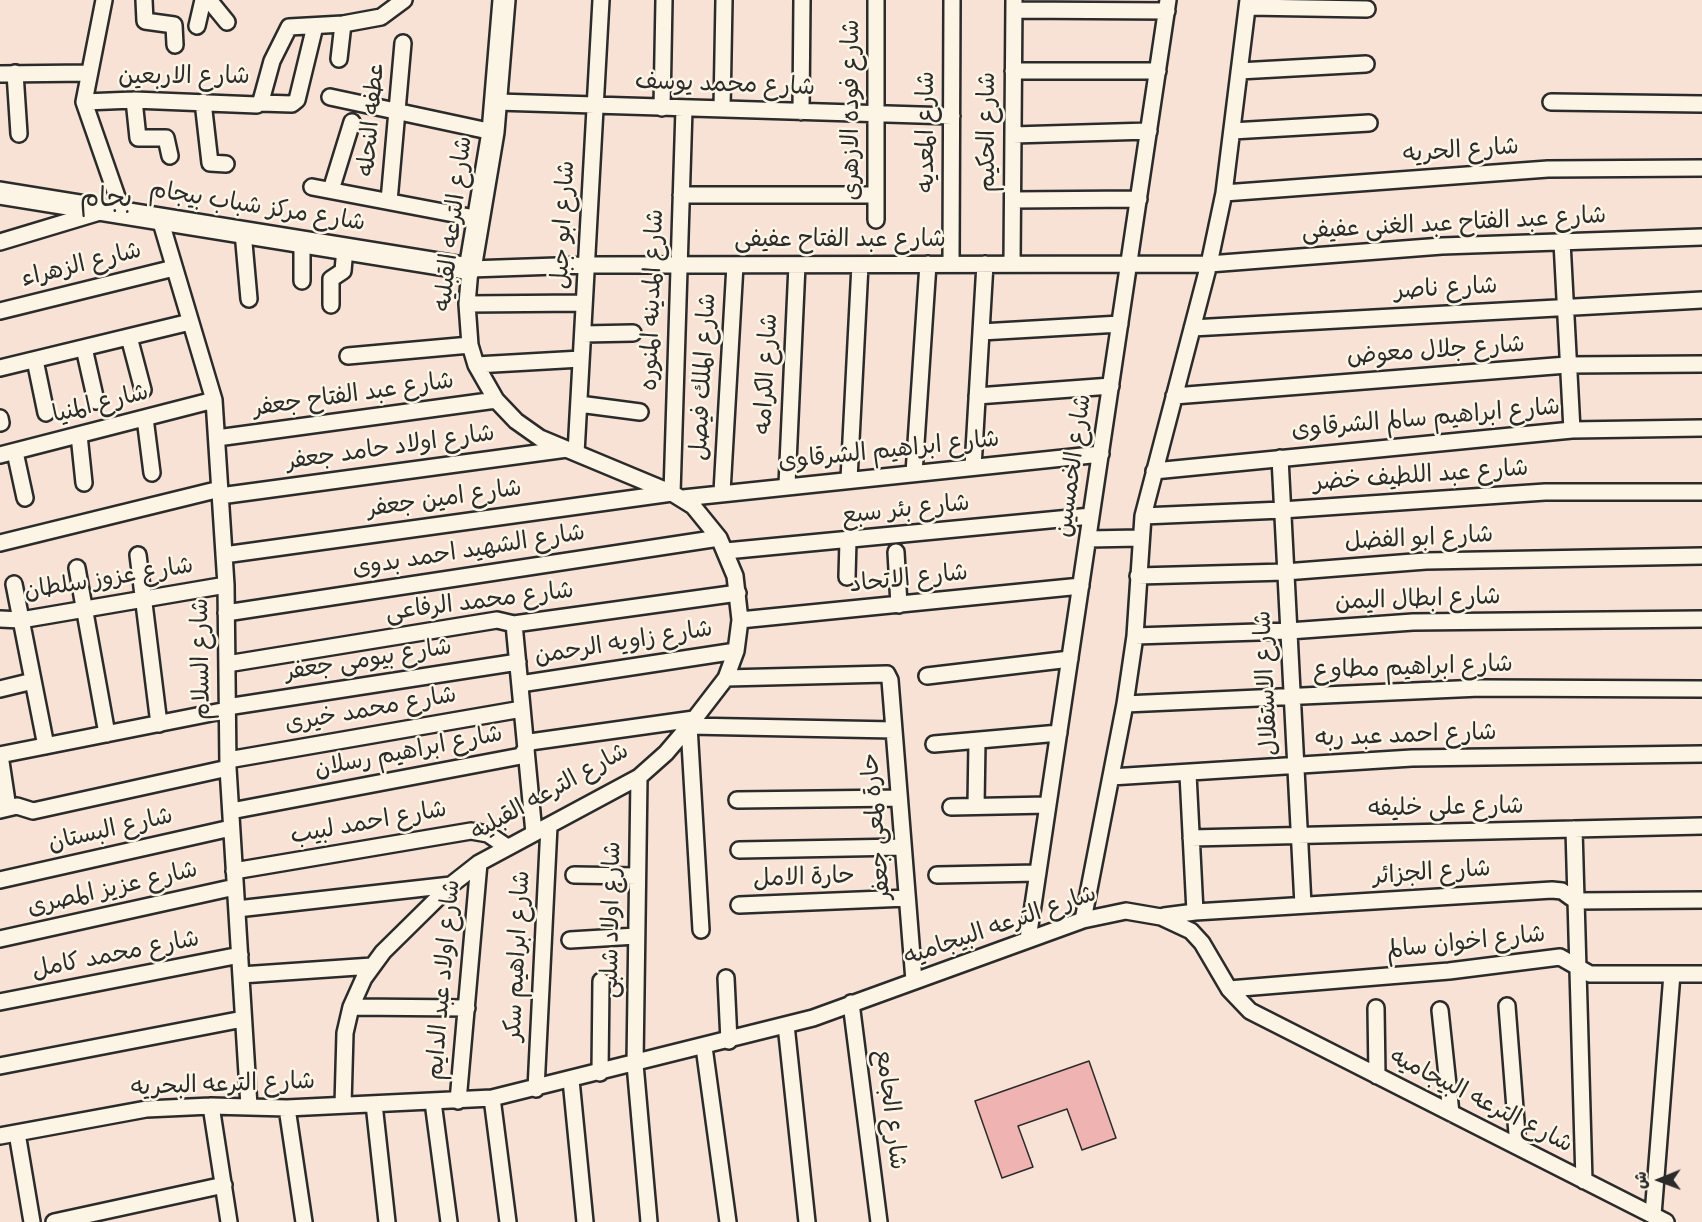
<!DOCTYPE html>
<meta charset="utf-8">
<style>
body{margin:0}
#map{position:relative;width:1702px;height:1222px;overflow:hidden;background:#f8e1d5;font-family:"Indie Flower","Playpen Sans Arabic",sans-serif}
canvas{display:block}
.north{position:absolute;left:1630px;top:1150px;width:60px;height:60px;-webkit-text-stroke:4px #fcf5e5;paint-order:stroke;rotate:269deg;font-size:16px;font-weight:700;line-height:24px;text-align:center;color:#2b2b2b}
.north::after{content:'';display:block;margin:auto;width:21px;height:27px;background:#2b2b2b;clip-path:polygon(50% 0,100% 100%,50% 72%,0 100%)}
</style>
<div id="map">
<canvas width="1702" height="1222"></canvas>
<div class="north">ش</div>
</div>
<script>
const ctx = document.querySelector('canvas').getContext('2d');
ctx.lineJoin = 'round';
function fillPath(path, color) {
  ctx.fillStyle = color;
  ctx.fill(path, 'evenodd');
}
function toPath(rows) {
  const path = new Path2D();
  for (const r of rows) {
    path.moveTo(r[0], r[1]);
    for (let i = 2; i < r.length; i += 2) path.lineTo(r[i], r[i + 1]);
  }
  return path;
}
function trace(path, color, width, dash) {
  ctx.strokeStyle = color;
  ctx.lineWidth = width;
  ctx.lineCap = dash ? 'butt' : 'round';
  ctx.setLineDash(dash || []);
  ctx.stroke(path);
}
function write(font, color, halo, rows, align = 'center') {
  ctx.font = font + ' "Indie Flower","Playpen Sans Arabic",sans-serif';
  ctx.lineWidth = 5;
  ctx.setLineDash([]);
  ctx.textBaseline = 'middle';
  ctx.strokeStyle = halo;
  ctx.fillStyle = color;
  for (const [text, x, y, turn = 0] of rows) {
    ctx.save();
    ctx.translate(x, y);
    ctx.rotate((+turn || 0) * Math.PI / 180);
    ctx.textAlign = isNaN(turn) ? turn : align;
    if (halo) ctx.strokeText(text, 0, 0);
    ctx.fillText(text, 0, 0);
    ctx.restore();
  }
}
const building = toPath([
 [1089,1061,1116,1138,1082,1150,1067,1109,1018,1126,1033,1167,1002,1178,975,1101,1089,1061]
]);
fillPath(building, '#efb3b1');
trace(building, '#2b2b2b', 1.5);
const minor = toPath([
 [104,0,84,102,123,214],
 [144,0,145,21,174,25,175,45],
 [209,0,227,22],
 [876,0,876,220],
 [1248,7,1367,9],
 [1014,10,1167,11],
 [197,26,203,0],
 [339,59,343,24],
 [1013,71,1158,71],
 [1239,71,1366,64],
 [15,73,19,134],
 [0,74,89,73],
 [330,97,493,132],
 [134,100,138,138,166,138,170,156],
 [84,102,134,100,257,105,261,101,272,61,289,27,343,24,381,17,404,0],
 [203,102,210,163,226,164],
 [497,102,952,116],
 [1551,102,1702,104],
 [260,103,292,104,297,100,315,26],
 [662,108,664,0],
 [722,109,724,0],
 [801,112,802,0],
 [1232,131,1369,123],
 [1013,135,1149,131],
 [312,187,480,219],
 [331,190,352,122],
 [1224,193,1548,169,1702,168],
 [681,195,876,195],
 [1013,200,1139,199],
 [389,201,403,43],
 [160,219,214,400,226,585,228,768,249,1106],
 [243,232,249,299],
 [302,241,302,281],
 [0,242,103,211],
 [1562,242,1572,430],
 [951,264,952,0],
 [1012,264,1014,0],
 [467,304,584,303],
 [331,305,331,279,343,271,345,248],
 [0,311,174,268],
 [1192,328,1702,300],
 [981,332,1120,324],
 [583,334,633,333],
 [129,337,143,390],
 [84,348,96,401],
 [348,356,470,345],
 [35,360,46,413],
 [476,365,581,359],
 [0,368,190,322],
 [977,396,1111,386],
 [1174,396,1567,365,1702,364],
 [579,404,640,412],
 [0,418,1,423],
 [145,418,152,473],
 [79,435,84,483],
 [217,438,496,400],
 [15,452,25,498],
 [576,453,601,0],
 [0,455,214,400],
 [1280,458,1303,905],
 [973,467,985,264],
 [1154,471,1572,430,1702,428],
 [914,473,928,264],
 [849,479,860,265],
 [787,485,797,265],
 [722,492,735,265],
 [220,496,567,449],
 [683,498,1101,454],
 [1143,516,1282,510,1545,492,1702,492],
 [1088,539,1140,538],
 [0,543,220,489],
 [726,551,1091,516],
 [896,552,899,605],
 [138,555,159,724],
 [224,555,672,493,684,109],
 [77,568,107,734],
 [1138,576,1285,572,1426,561,1702,556],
 [847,577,848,540],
 [14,584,46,746],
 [226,613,719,538],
 [0,619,21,620,226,585],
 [740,620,1081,586],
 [514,624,534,833],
 [1135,636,1289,631,1413,622,1702,619],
 [227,664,497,620,514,624,738,593],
 [927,676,1070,659],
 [726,678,887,674,890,680,914,981],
 [520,684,736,651],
 [0,689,33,681],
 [1125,704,1480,688,1702,689],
 [227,707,518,662],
 [934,744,1059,733],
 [228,760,522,709],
 [1188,774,1195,912],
 [639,777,635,1064,649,1222],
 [1111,777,1412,758,1702,754],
 [737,800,899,798],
 [976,806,977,741],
 [951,807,1048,805],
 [8,808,0,755,227,710],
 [0,810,17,806,33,811,228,768],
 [231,811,521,756,530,742,694,719],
 [1574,829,1584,1181],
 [1191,838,1702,826],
 [739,850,903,847],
 [234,871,471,831,488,834,507,847],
 [574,875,637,876],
 [937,875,1038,873],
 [0,880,231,828],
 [739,905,907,898],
 [237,909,451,885],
 [1164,916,1195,912,1552,890,1562,891,1576,901,1702,900],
 [1083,920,1125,704,1135,636,1143,516,1209,264,1224,193,1248,0],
 [701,930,689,726,894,730],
 [0,939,235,887],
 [1028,939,1168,0],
 [570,940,636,936],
 [241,975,372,966],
 [726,978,729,1041],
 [1229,989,1449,971,1560,957,1590,974,1702,974],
 [0,1002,240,955],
 [851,1003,879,1222],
 [1507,1006,1518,1147],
 [351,1007,467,1008],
 [1376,1008,1377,1076],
 [1440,1010,1451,1113],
 [786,1025,807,1222],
 [704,1047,728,1222],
 [0,1066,243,1019],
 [600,1073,601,981],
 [571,1080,585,1222],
 [536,1089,549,826],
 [492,1098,508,1222],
 [458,1101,479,863],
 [433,1102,449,1222],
 [374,1104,387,1222],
 [343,1105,345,1033,351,1007,364,978,383,952,451,885,479,863,639,777,666,753,689,726,726,678,736,651,740,620,735,576,719,538,693,506,672,493,540,438,516,421,496,400,476,365,470,345,467,304,470,269,586,265,1209,264,1442,246,1702,237],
 [211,1106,229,1222],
 [287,1108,304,1222],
 [17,1133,32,1222],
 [0,1136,146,1109,211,1106,287,1108,492,1098,813,1018,1083,920,1126,911,1161,917,1191,931,1202,943,1229,989,1250,1011,1666,1222],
 [1653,1215,1672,974],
 [54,1222,224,1185]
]);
const secondary = toPath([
 [0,193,470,269,493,132,504,0]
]);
trace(minor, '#2b2b2b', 20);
trace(secondary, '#2b2b2b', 26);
trace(minor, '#fcf5e5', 15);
trace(secondary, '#fcf5e5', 21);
write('24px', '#2b2b2b', '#fcf5e5', [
 ["شارع الاربعين",184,79],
 ["شارع محمد يوسف",725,87,2],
 ["شارع فوده الازهرى",854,110,-90],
 ["عطفه النحله",374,120,-85],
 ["شارع المعديه",929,132,-90],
 ["شارع الحكيم",990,132,-90],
 ["شارع الحريه",1461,153,-4],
 ["شارع مركز شباب بيجام",257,209,9],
 ["شارع الترعه القبليه",456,224,-83],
 ["شارع ابو جبل",566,225,-87],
 ["شارع عبد الفتاح عبد الغنى عفيفى",1454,226,-3],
 ["شارع عبد الفتاح عفيفى",840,242],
 ["شارع الزهراء",82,267,-14],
 ["شارع ناصر",1446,291,-3],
 ["شارع المدينه المنوره",655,300,-88],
 ["شارع جلال معوض",1436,353,-4],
 ["شارع الكرامه",769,374,-87],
 ["شارع الملك فيصل",706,377,-87],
 ["شارع عبد الفتاح جعفر",354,397,-8],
 ["شارع المنيا",101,406,-14],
 ["شارع ابراهيم سالم الشرقاوى",1426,421,-5],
 ["شارع اولاد حامد جعفر",391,450,-8],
 ["شارع ابراهيم الشرقاوى",889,453,-6],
 ["شارع الخمسين",1076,466,-82],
 ["شارع عبد اللطيف خضر",1421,478,-4],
 ["شارع امين جعفر",445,501,-8],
 ["شارع بئر سبع",906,512,-6],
 ["شارع ابو الفضل",1419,541,-3],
 ["شارع الشهيد احمد بدوى",469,553,-9],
 ["شارع عزوز سلطان",109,581,-9],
 ["شارع الاتحاد",909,581,-6],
 ["شارع ابطال اليمن",1418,602,-2],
 ["شارع محمد الرفاعى",480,604,-7],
 ["شارع زاويه الرحمن",624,645,-9],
 ["شارع السلام",204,659,-91],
 ["شارع بيومى جعفر",369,662,-9],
 ["شارع ابراهيم مطاوع",1413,670,-2],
 ["شارع الاستقلال",1269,683,-93],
 ["شارع محمد خيرى",371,712,-10],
 ["شارع احمد عبد ربه",1406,738,-2],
 ["شارع ابراهيم رسلان",409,754,-11],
 ["شارع الترعه القبليه",551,794,-29],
 ["شارع على خليفه",1446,810,-1],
 ["شارع احمد لبيب",369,825,-10],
 ["حارة لمعى جعفر",879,826,-95],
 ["شارع البستان",111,832,-13],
 ["شارع الجزائر",1432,875,-4],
 ["حارة الامل",804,880,-2],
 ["شارع عزيز المصرى",113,891,-13],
 ["شارع اولاد شلبى",614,920,-89],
 ["شارع الترعه البيجاميه",1001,928,-19],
 ["شارع اخوان سالم",1466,945,-6],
 ["شارع ابراهيم سكر",520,956,-87],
 ["شارع محمد كامل",116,957,-11],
 ["شارع اولاد عبد الدايم",446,980,-85],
 ["شارع الترعه البحريه",223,1087,-2],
 ["شارع الترعه البيجاميه",1480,1103,27],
 ["شارع الجامع",888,1110,83]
]);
write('27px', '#2b2b2b', '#fcf5e5', [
 ["بجام",106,202]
]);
</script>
